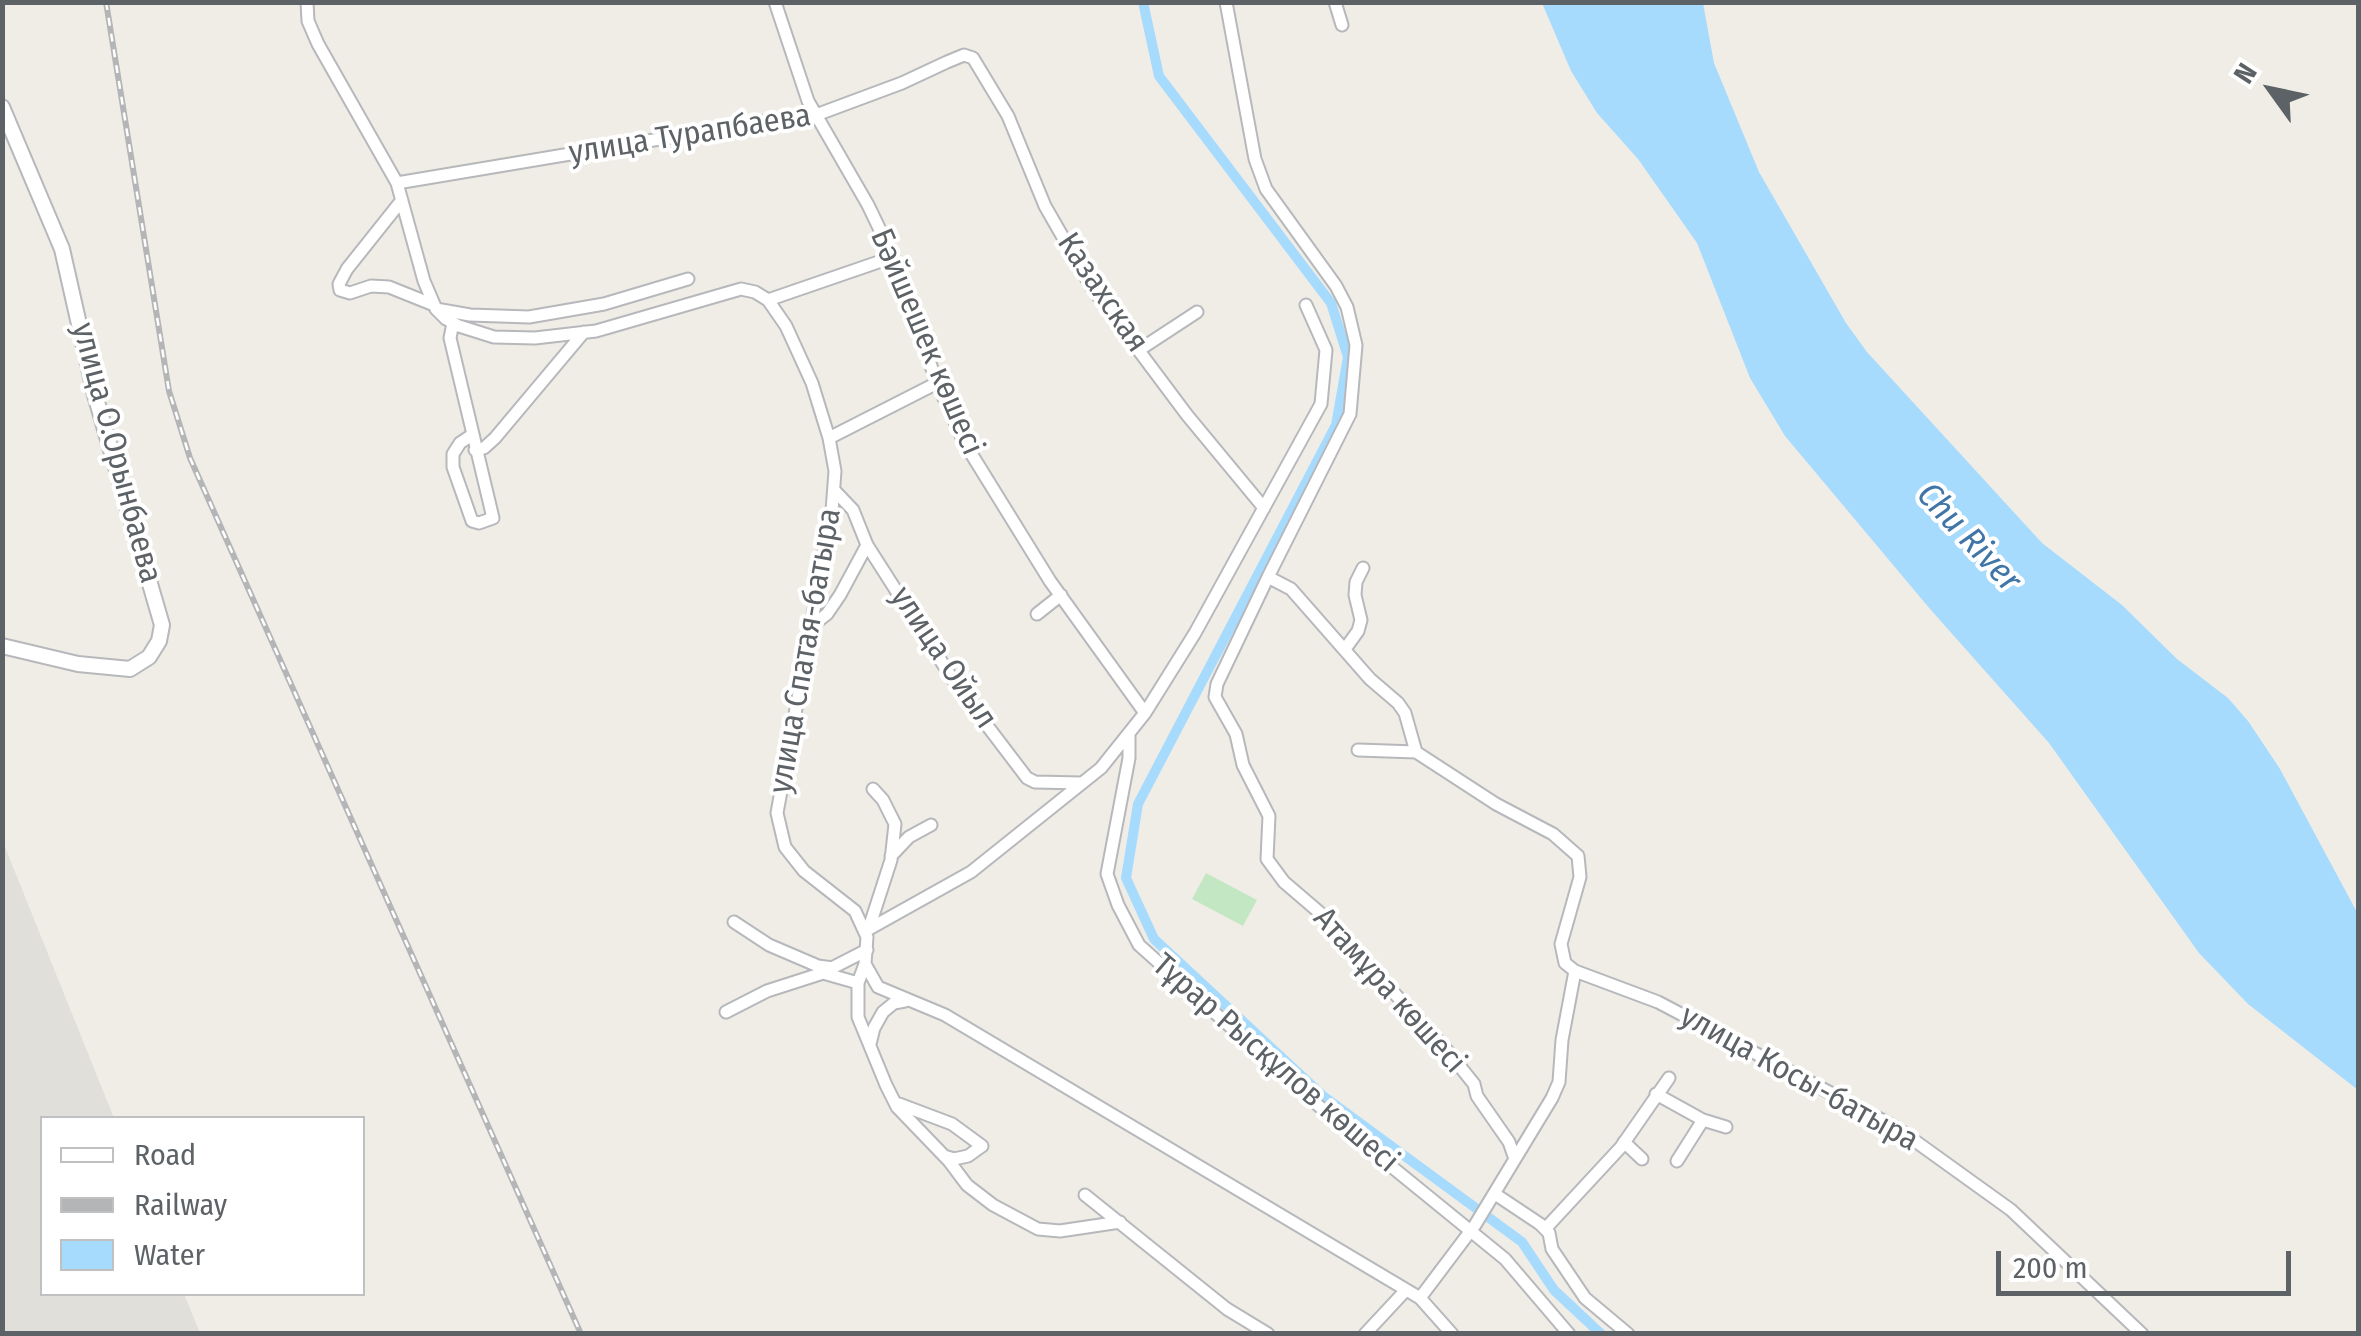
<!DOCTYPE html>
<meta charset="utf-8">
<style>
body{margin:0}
#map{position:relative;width:2361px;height:1336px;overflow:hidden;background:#f0ede6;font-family:"Fira Sans Condensed",sans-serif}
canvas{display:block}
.frame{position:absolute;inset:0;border:5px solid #5d6266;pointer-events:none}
.legend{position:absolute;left:40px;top:1116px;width:325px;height:180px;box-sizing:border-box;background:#fff;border:2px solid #bec0c2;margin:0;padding:12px 18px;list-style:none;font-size:30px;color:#5d6266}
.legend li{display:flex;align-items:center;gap:20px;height:50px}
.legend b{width:50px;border:2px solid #bec0c2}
.north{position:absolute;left:2221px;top:40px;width:100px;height:100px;-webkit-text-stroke:8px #fff;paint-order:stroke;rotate:303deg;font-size:28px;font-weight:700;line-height:40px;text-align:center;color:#5d6266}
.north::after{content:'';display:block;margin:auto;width:35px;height:45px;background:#5d6266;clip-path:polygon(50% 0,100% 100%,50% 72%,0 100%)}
.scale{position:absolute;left:1996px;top:1251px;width:295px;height:45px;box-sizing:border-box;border:5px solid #5d6266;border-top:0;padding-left:12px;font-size:30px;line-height:35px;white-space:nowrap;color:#5d6266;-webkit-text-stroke:8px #fff;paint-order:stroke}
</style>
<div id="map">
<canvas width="2361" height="1336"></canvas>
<div class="frame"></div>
<ul class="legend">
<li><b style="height:12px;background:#fff"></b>Road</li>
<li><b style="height:12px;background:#b4b5b6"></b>Railway</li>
<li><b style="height:28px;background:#a7dbfe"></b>Water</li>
</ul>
<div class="north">N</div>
<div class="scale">200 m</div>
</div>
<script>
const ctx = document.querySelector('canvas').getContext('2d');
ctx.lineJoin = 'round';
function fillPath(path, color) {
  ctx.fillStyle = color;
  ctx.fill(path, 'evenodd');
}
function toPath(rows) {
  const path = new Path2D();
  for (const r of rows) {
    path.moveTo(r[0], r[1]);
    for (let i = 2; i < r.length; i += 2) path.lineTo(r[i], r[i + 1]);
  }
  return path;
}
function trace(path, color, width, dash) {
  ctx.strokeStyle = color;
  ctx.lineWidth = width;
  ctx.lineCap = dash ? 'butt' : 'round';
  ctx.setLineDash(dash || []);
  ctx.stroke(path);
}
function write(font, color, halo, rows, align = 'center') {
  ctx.font = font + ' "Fira Sans Condensed",sans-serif';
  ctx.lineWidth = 8;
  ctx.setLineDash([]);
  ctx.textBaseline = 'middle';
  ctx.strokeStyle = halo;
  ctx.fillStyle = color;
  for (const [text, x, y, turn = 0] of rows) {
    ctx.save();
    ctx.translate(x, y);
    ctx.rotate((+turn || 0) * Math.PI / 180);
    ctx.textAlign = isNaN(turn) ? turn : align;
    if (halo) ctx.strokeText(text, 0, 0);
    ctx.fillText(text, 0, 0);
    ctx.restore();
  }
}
fillPath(toPath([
 [3,842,114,1118,42,1118,42,1294,184,1294,200,1333,3,1333]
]), '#e1dfda');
fillPath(toPath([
 [1206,873,1257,900,1243,926,1192,899]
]), '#c4e7c3');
fillPath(toPath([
 [1542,3,1703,3,1714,63,1759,172,1846,323,1867,352,2042,543,2122,605,2177,659,2228,698,2248,721,2280,769,2358,914,2358,1090,2248,1004,2199,953,2049,743,1930,609,1785,436,1750,378,1697,243,1638,159,1597,113,1571,71]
]), '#a7dbfe');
trace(toPath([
 [1143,2,1159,76,1331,303,1348,357,1336,425,1138,804,1126,878,1154,939,1323,1096,1522,1242,1554,1290,1601,1334]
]), '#a7dbfe', 10);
const minor = toPath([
 [307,2,308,21,318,44,397,183,424,281,436,309,446,319,459,326,494,337,535,338,596,331,741,289,755,292,768,300,786,326,812,383,829,438,835,471,832,511,777,813,785,847,804,871,855,911,867,937,865,964,878,987,945,1015,1420,1298,1452,1334],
 [775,2,808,101,868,205,893,257,937,383,964,442,1050,581,1145,713],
 [1226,2,1255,159,1266,189,1336,286,1347,307,1356,345,1350,414,1268,577,1291,589,1370,679,1398,703,1405,713,1416,752,1496,804,1553,834,1578,856,1580,877,1561,944,1565,963,1575,971,1658,1002,1897,1128,2011,1210,2142,1334],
 [1335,2,1342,25],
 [397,183,803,115,816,115,902,83,947,62,964,55,973,58,1008,116,1045,206,1092,288,1187,415,1264,508],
 [402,200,347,269,339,284,340,290,350,293,371,286,389,287,434,305],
 [768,300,893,257],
 [436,309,470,315,529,317,604,304,688,279],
 [453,323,450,338,493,518,479,523,472,521,453,467,453,454,460,443,472,435],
 [1139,350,1197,312],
 [829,438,937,383],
 [475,450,484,448,495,438,584,332],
 [834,490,853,510,867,545,957,686,1027,778,1035,782,1082,783],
 [1268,577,1217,684,1215,697,1236,734,1243,765,1269,816,1267,859,1284,882,1319,912,1445,1048,1474,1084,1477,1096,1509,1142,1515,1159],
 [1037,614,1061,595],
 [812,626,827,614,840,595,867,545],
 [1345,649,1358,631,1361,620,1355,595,1356,582,1363,568],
 [1129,734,1129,758,1107,874,1118,905,1139,945,1338,1123,1505,1259,1569,1334],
 [1358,750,1416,752],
 [891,856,909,837,931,825],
 [734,922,769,945,818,966,833,968],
 [869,928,891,860,895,824,883,800,873,789],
 [869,929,971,872,1101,768,1145,713,1195,633,1321,404,1326,350,1306,305],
 [865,964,858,983,858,1017,886,1085,897,1107,949,1161,967,1185,993,1205,1038,1229,1060,1231,1120,1222],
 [826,971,867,950],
 [726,1012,767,991,823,973,858,983],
 [870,1044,874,1028,883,1012,894,1003,905,1001],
 [1656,1094,1703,1120,1677,1161],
 [899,1104,952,1124,982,1146,968,1156,954,1159,944,1156],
 [1703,1120,1726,1127],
 [1624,1142,1642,1159],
 [1495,1194,1540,1224,1549,1233,1552,1249,1585,1298,1628,1334],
 [1085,1195,1227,1309,1268,1334],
 [1545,1229,1621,1147,1669,1078],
 [1420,1298,1475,1225,1552,1098,1559,1082,1562,1040,1575,971],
 [1365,1334,1406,1290]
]);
const tertiary = toPath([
 [2,107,62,249,95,395,162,625,159,641,149,657,130,669,78,664,2,646]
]);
trace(minor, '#b6b8bc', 15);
trace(tertiary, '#b6b8bc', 18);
trace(minor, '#fff', 11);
trace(tertiary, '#fff', 14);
const rail = toPath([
 [106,2,169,391,190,458,581,1334]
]);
trace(rail, '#b4b5b6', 6);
trace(rail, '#fff', 2.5, [8]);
write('32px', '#5d6266', '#fff', [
 ["улица Турапбаева",690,135,-9],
 ["Казахская",1102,293,56],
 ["Бәйшешек көшесі",926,342,67],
 ["улица О.Орынбаева",116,453,75],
 ["улица Спатая-батыра",806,651,-80],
 ["улица Ойыл",943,658,56],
 ["Атамұра көшесі",1389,991,48],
 ["Тұрар Рысқұлов көшесі",1275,1064,41],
 ["улица Косы-батыра",1799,1079,29]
]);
write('italic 35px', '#4075a8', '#fff', [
 ["Chu River",1968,538,47]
]);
</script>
